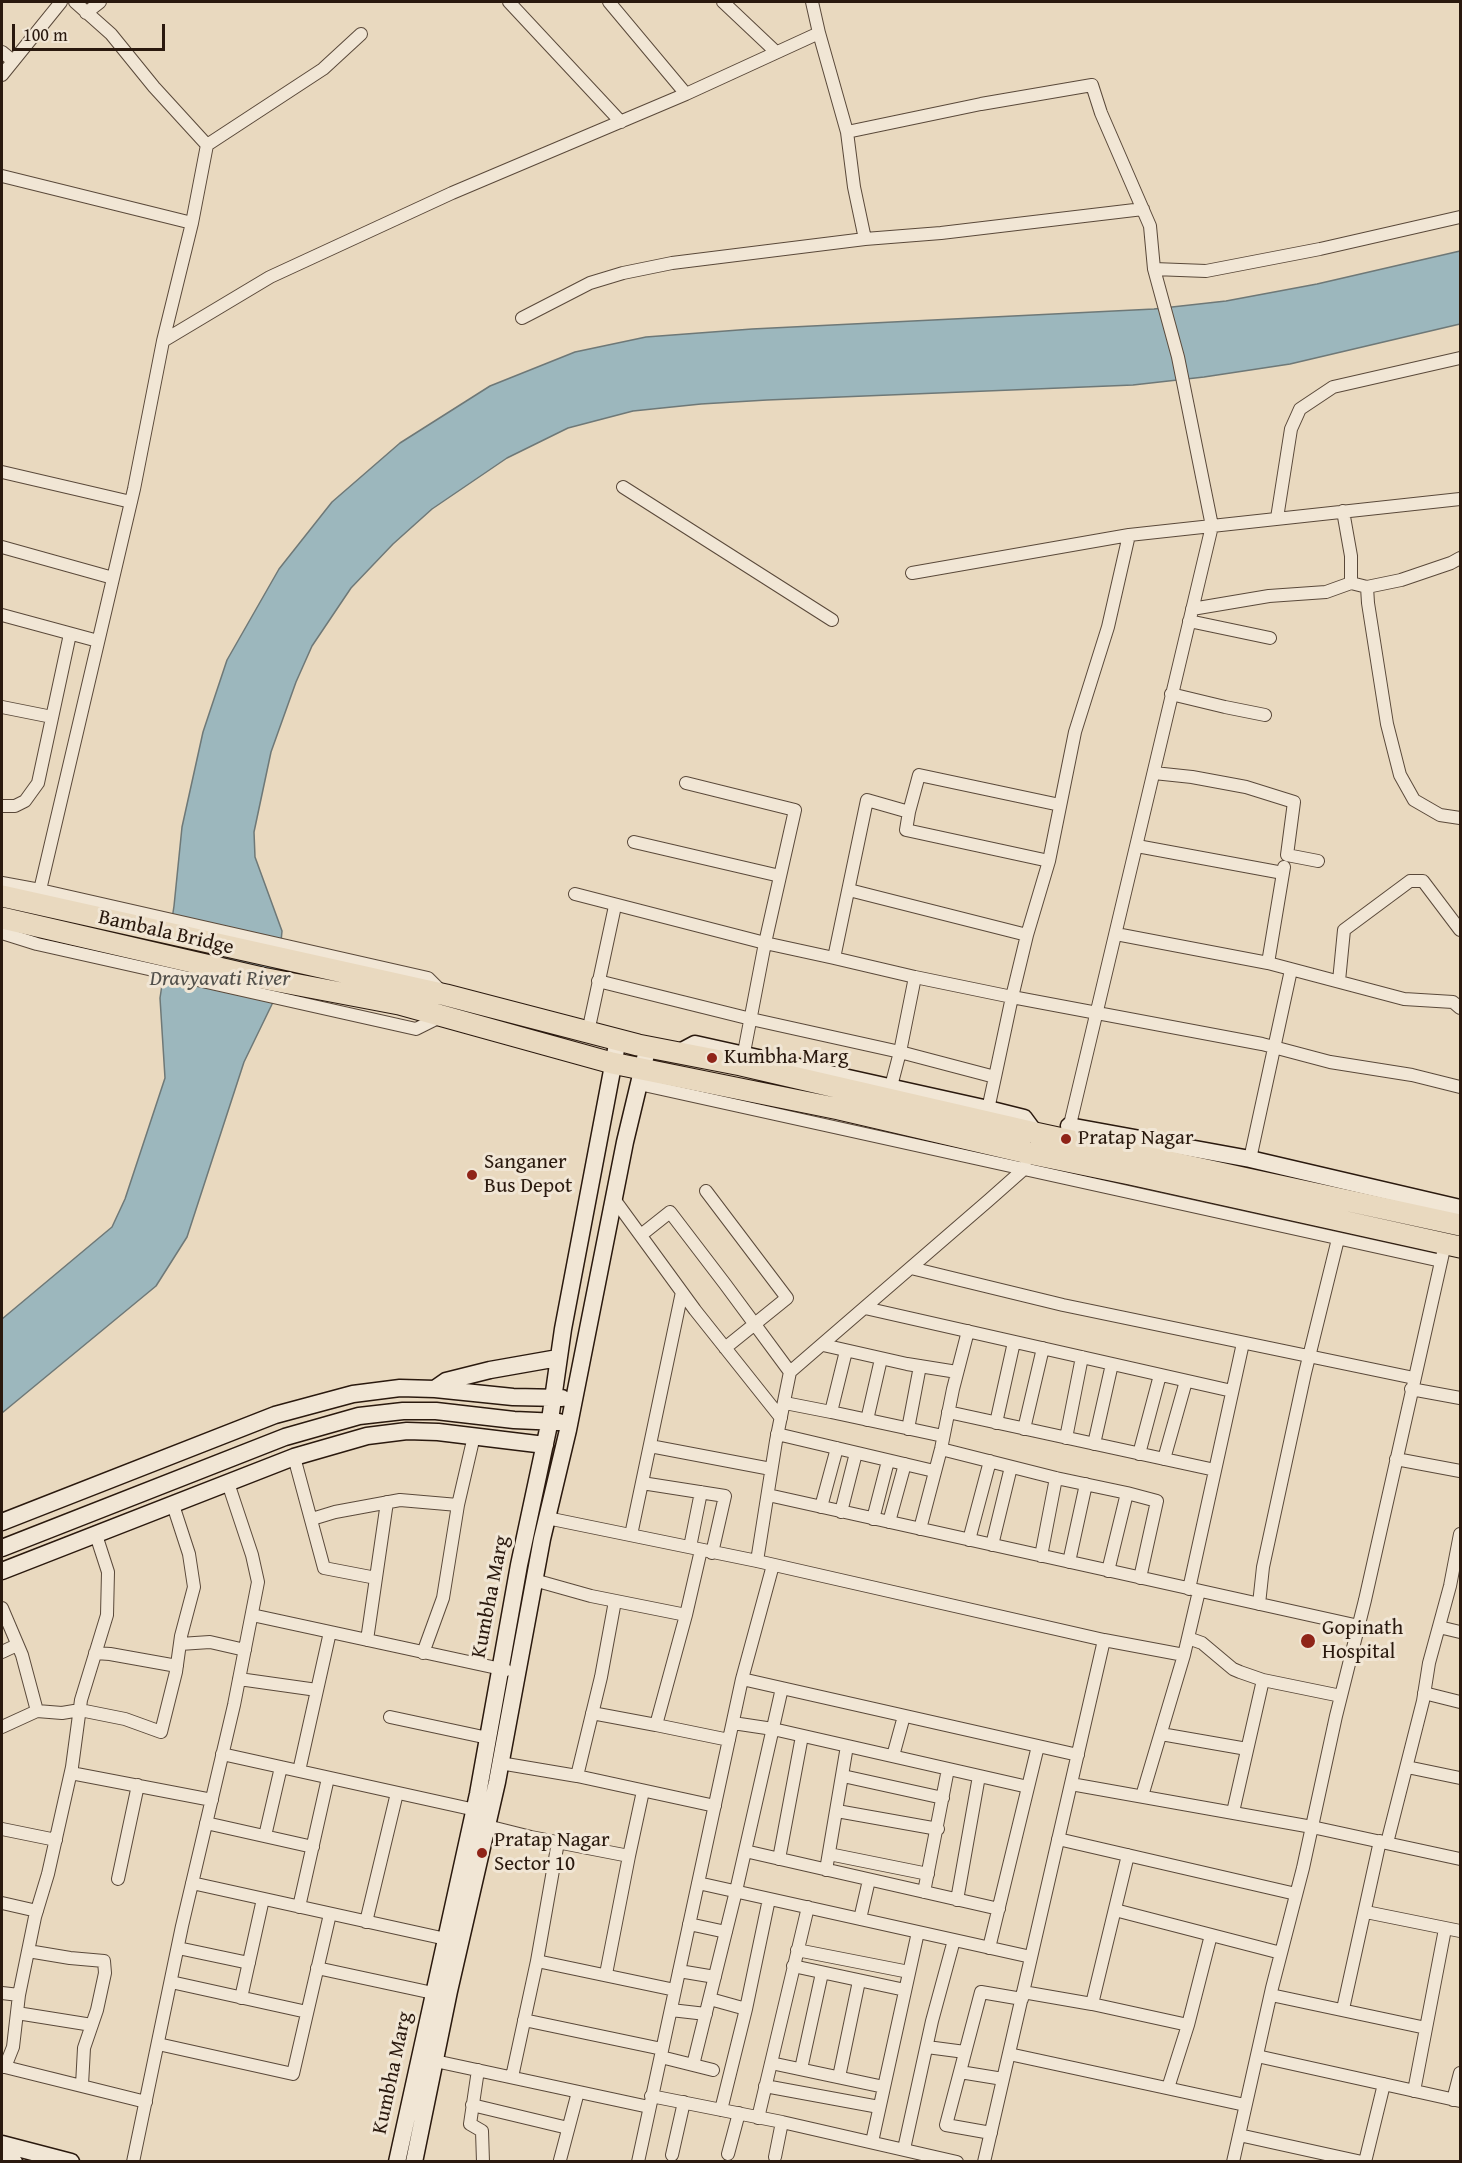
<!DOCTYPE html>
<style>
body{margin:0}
#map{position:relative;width:1462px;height:2163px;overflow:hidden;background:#e9d9bf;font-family:"Gentium Book Plus",serif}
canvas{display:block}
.frame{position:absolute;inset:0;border:3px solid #2a190e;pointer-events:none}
.scale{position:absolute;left:12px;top:24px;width:153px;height:27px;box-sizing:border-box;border:3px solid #2a190e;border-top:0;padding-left:8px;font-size:18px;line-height:21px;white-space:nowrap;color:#2a190e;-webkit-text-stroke:4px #f1e6d5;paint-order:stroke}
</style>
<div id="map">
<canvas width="1462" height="2163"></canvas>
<div class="frame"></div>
<div class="scale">100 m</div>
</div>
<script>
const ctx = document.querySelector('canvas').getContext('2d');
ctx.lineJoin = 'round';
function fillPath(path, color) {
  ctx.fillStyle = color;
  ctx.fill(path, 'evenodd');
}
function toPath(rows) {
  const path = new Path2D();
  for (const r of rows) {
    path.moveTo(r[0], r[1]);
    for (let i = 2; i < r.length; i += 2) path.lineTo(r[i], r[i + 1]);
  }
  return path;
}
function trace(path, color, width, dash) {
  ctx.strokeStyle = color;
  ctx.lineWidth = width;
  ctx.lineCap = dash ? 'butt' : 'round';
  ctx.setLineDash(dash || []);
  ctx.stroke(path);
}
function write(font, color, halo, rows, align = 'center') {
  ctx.font = font + ' "Gentium Book Plus",serif';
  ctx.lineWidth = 6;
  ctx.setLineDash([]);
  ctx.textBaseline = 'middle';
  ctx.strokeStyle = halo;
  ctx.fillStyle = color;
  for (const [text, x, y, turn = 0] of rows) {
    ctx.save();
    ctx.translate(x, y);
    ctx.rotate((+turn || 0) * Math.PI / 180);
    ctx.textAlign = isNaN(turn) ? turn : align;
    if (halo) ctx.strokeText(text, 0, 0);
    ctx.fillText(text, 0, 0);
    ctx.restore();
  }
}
const water = toPath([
 [1460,251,1460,324,1290,364,1204,377,1133,385,767,400,701,404,633,411,568,428,507,458,432,509,393,544,351,588,312,646,296,682,271,752,254,832,255,857,282,931,276,996,244,1062,187,1237,156,1286,2,1413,2,1319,112,1227,125,1199,165,1078,160,998,174,906,182,827,203,732,227,660,279,569,332,502,400,443,490,386,575,352,646,337,752,329,1154,309,1226,301,1317,284,1460,251]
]);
fillPath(water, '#9cb7bd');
trace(water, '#6e7877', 1.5);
const street = toPath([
 [75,2,111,34,154,87,207,145],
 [509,2,621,122],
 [609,2,686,94],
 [723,2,776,52],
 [812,2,819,33],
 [86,13,100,2],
 [2,52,13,61],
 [2,75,61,2],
 [847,132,854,187,865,239],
 [2,176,192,223],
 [1154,269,1206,271,1320,249,1460,217],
 [522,318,590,283,623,273,672,263,865,239,941,233,1143,209],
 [163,341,270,277,452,193,686,94,819,33,847,132,981,104,1092,85,1101,113,1150,226,1154,269,1178,357,1212,526,1068,1133],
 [2,472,131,502],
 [623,487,832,620],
 [1343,511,1351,556,1351,583,1367,587,1368,603,1387,724,1400,775,1414,800,1440,815,1460,818],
 [1277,518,1291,429,1300,409,1333,387,1460,358],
 [2,547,113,578],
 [912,573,1129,535,1460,499],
 [1367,587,1401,580,1451,563,1460,558],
 [1192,609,1269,596,1326,592,1351,583],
 [2,615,98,641],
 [1189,621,1270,638],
 [1171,694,1225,707,1265,715],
 [2,707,52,717],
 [1154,773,1192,777,1246,787,1294,802,1287,855,1318,861],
 [686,783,795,810,765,943,742,1063],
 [2,806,15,806,25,801,38,783,70,634],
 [634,842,780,876],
 [1137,846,1283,873],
 [1049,861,906,830,909,812,919,775,1060,805],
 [2,883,40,890,428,978,441,991],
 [40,890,134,489,163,341,192,223,207,145,323,69,361,34],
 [849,890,1027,935],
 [575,894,765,943,834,958,867,800,909,812],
 [2,933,37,944,416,1029,442,1016],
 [1116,934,1268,963,1404,999,1453,1002,1460,1008],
 [834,958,915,977,1012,997,1027,935,1049,861,1075,732,1108,627,1129,535],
 [1268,963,1284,867],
 [598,981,751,1019,900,1052,915,977],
 [1339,981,1344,930,1410,881,1423,881,1460,930],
 [588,1032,615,906],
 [639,1084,1441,1261],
 [889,1094,900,1052,995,1077,1012,997,1262,1044,1330,1062,1412,1075,1460,1087],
 [987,1114,995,1077],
 [1250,1159,1291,970],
 [706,1191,787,1298,725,1348],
 [614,1199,695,1310,781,1418],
 [641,1235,670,1212,725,1284,790,1372],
 [911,1268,1063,1305,1414,1378],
 [865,1308,1232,1391],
 [823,1345,907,1364,957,1372],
 [846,1351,831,1412,943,1436],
 [1411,1389,1460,1398],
 [785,1403,831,1412],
 [948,1412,1215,1470],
 [867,1420,881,1359],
 [996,1423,1014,1342],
 [908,1429,920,1366],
 [1024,1429,1043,1348],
 [777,1434,934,1471],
 [1066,1438,1082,1357],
 [1094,1444,1112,1364],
 [650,1446,771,1469],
 [941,1449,1056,1478,1127,1493,1108,1571],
 [1139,1454,1160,1375],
 [294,1457,324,1568,376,1578],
 [1164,1459,1186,1381],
 [1396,1459,1460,1471],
 [642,1483,725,1496,712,1553],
 [1127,1493,1157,1501,1140,1578],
 [768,1495,1359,1626],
 [821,1507,837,1448],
 [841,1512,856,1453],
 [547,1518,757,1561,1104,1640,1184,1655],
 [312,1519,335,1512,400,1500,458,1505],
 [873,1519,888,1461],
 [889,1522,905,1464],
 [920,1529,941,1449,953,1389,968,1331],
 [631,1535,682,1292],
 [969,1540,990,1461],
 [992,1545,1011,1467],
 [690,1547,701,1492],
 [1041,1556,1056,1478],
 [757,1561,776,1441,790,1372,989,1200,1024,1169,1025,1166],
 [1069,1562,1086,1484],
 [534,1580,591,1596,686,1615,656,1725,729,1740],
 [1189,1589,1243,1343],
 [1259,1604,1263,1567,1305,1373,1338,1239],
 [2,1608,22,1655,37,1711,2,1727],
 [252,1615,506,1670],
 [686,1615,701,1550],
 [1439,1627,1460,1632],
 [1188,1638,1202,1643,1233,1669,1240,1672,1263,1680,1341,1696],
 [367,1640,387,1502],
 [180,1644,210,1642,245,1650],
 [2,1652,17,1645],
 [95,1653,110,1654,177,1666],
 [423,1653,443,1598,458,1505,474,1436],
 [239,1679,317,1690],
 [742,1679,1078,1755],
 [1424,1693,1460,1702],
 [37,1711,62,1713,80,1710,125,1719,161,1732,176,1672,181,1636,194,1587,189,1554,173,1505],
 [592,1713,656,1725],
 [390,1717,488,1738],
 [733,1723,773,1729,1028,1787],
 [1161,1734,1247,1749],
 [222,1754,480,1811],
 [893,1756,904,1716],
 [500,1763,577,1776,601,1677,615,1601],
 [1407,1767,1460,1778],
 [299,1771,330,1632],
 [71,1773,212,1800],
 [577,1776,715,1806],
 [843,1776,943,1798],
 [1071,1784,1312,1827,1460,1859],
 [1142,1796,1184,1655,1199,1591],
 [837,1811,938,1829],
 [1233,1812,1263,1680],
 [206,1823,313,1847],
 [487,1826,531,1837,629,1856,643,1791],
 [2,1829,56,1840],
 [265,1836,281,1767],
 [1058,1839,1296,1894],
 [1387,1843,1423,1701,1429,1663,1450,1586,1460,1534],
 [745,1851,999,1909],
 [829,1854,928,1874],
 [779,1859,802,1736],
 [826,1870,847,1746],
 [118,1879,138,1785],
 [192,1883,446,1939],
 [698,1883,1031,1957],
 [924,1892,948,1769],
 [957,1900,979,1776],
 [2,1903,37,1911],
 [299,1907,328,1778],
 [1115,1910,1281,1953],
 [1366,1912,1460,1931],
 [860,1919,869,1880],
 [366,1922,397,1793],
 [689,1924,726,1932],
 [178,1948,249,1963],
 [989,1948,1038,1746],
 [797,1950,909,1972],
 [28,1951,70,1958,104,1961,105,1973,97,2010,84,2048,82,2085],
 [537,1961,675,1990],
 [793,1966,905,1990],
 [317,1968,433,1993],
 [679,1971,715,1977],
 [606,1974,629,1856],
 [171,1982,307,2012],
 [1023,1992,1092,2004,1188,2025],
 [2,1993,19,1995],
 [1271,1995,1426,2028],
 [241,1998,263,1899],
 [710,1999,746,2009],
 [1092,2004,1128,1855],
 [1343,2009,1380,1841],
 [671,2010,706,2014],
 [17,2013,92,2025],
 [524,2020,662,2049],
 [158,2044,293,2074,330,1914],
 [927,2047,965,2052],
 [1009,2054,1245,2105],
 [1257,2056,1460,2101],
 [661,2057,713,2070],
 [435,2061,649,2107],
 [771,2063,884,2087],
 [693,2065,736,1891,782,1688],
 [2,2067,5,2067,13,2047,19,1995,35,1917,48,1874,72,1767,81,1700,107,1615,108,1572,96,1535],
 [5,2067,146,2102],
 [801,2069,822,1973],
 [478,2070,470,2124,482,2131,483,2162],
 [960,2072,1003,2079],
 [512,2077,537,1961,558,1842],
 [839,2077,859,1981],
 [765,2086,879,2107],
 [1168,2088,1188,2025,1211,1935],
 [1414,2091,1445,1929],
 [651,2096,782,2122,957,2162],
 [1453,2100,1460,2073],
 [472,2105,568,2128],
 [721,2110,746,2009,769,1899],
 [758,2118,808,1907],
 [991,2133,946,2125,981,1992,1022,1999],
 [1239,2135,1362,2162],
 [872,2142,918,1932],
 [904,2149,932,2021,954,1940],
 [728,2154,739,2113],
 [672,2155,684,2102],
 [775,2157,782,2122],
 [560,2160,578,2092],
 [133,2162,182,1926,234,1705,258,1582,252,1555,228,1483],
 [638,2162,742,1679,773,1565],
 [984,2162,1104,1640],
 [1233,2162,1272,1988,1303,1868,1336,1716,1365,1600,1445,1244],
 [1365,2162,1384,2084]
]);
const secondary = toPath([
 [680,1052,695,1044,988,1109,1024,1118,1035,1133],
 [1069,1126,1250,1159,1460,1208],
 [436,1388,446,1381,490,1370,558,1358],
 [2,1522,275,1415,353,1394,400,1388,435,1389,513,1397,562,1398],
 [2,1548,285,1437,359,1416,403,1411,436,1411,514,1420,559,1422],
 [2,1571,294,1457,367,1436,407,1431,438,1432,545,1445],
 [2,2144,71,2162],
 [2,2158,14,2162],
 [397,2162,478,1794,519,1565,550,1420,563,1329,618,1039],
 [414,2162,449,1991,497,1782,542,1539,568,1430,625,1142,648,1046]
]);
const highway = toPath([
 [2,896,446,995,638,1045,741,1065,1035,1133,1460,1225],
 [2,918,262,978,399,1004,612,1063,839,1109,1028,1153,1130,1174,1460,1247]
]);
trace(street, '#5a493a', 14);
trace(secondary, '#2a190e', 19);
trace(highway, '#2a190e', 23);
trace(street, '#f1e6d5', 12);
trace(secondary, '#f1e6d5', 16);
trace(highway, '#e9d9bf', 21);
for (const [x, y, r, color] of [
 [712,1058,6,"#8f2418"],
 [1066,1139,6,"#8f2418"],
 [472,1175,6,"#8f2418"],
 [1308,1641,8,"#8f2418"],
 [482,1853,6,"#8f2418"]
]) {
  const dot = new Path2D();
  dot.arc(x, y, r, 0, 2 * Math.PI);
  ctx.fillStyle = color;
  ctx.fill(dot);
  trace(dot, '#f1e6d5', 2);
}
write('21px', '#2a190e', '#f1e6d5', [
 ["Bambala Bridge",166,933,13],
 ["Kumbha Marg",491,1597,-79],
 ["Kumbha Marg",393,2073,-78]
]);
write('21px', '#2a190e', '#f1e6d5', [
 ["Kumbha Marg",724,1058],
 ["Pratap Nagar",1078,1139],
 ["Sanganer",484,1163],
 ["Bus Depot",484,1187],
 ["Gopinath",1322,1629],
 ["Hospital",1322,1653],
 ["Pratap Nagar",494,1841],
 ["Sector 10",494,1865]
], 'left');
write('italic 22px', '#52504b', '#f1e6d5', [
 ["Dravyavati River",220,979]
]);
</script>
